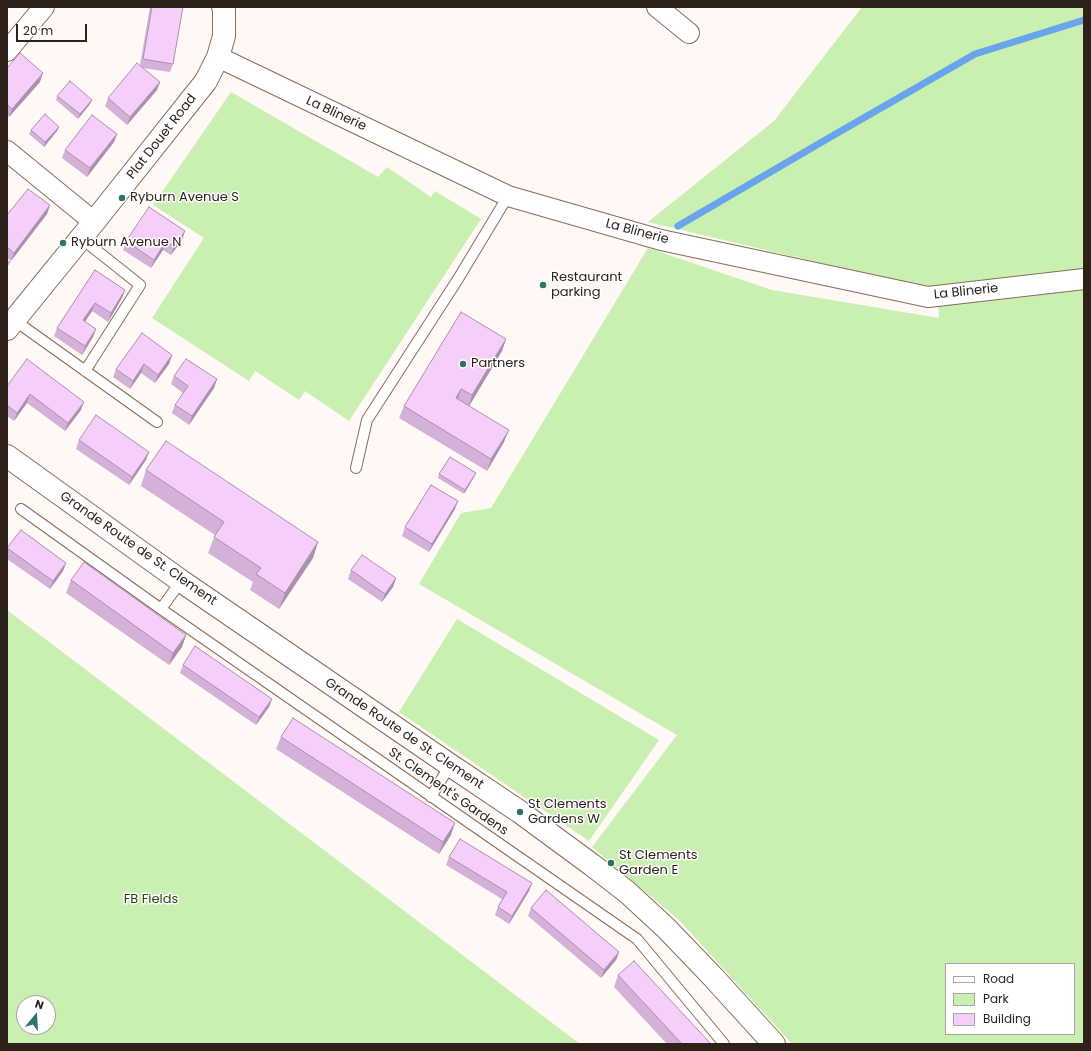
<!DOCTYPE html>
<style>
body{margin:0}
#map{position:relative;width:1091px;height:1051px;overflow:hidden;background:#fff8f4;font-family:Poppins,sans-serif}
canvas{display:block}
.frame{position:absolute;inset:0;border:8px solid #2e211a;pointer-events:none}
.legend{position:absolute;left:945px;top:963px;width:130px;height:72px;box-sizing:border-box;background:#fff;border:1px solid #aba6a3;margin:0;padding:5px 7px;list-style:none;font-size:12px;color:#2e211a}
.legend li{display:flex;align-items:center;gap:8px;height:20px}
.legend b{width:20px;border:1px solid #aba6a3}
.north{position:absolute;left:16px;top:995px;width:40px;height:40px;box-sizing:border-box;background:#fff;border:1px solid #aba6a3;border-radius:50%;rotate:18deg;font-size:11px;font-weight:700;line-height:16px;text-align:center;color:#2e211a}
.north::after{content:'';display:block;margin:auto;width:14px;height:18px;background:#2e7367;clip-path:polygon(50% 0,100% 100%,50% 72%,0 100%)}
.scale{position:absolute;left:16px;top:24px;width:71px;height:18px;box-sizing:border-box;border:2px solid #2e211a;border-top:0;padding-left:5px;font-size:12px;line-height:14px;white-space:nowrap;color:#2e211a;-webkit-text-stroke:3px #fff;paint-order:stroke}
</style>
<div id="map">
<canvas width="1091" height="1051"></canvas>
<div class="frame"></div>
<ul class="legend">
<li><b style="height:5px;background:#fff"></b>Road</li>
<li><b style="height:11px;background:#c9efb1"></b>Park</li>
<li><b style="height:11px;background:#f6cefa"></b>Building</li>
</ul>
<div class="north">N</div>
<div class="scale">20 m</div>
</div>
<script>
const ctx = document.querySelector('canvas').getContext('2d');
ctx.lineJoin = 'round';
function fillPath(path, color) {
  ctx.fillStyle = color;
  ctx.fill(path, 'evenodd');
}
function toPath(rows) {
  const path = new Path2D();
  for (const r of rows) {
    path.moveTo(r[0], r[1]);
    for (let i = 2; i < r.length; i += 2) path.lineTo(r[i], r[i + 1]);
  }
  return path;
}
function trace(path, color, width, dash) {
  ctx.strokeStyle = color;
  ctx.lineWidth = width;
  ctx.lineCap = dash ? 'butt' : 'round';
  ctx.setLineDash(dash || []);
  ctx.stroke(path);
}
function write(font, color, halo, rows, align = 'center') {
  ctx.font = font + ' Poppins,sans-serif';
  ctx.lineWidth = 3;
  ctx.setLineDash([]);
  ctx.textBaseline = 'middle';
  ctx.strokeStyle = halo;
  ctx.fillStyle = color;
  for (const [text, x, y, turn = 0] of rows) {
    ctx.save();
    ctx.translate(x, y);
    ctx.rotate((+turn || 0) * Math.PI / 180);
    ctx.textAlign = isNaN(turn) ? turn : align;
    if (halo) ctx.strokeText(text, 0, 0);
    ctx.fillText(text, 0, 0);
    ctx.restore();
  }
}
fillPath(toPath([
 [862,7,1084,7,1084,1044,792,1044,679,920,592,847,677,735,419,584,461,513,491,508,648,248,772,290,939,318,937,288,883,278,648,222,774,121],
 [946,964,1074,964,1074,1034,946,1034],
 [231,92,378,177,387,167,431,197,435,191,481,219,349,421,305,391,299,400,255,371,249,381,152,318,204,238,153,205],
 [7,610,580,1044,7,1044],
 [24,1003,48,1003,48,1027,24,1027],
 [457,619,659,740,589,841,399,712]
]), '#c9efb1');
trace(toPath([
 [678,226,827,139,975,54,1084,20]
]), '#68a5ec', 7);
const service = toPath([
 [81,238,140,285,85,371],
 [14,320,157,422],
 [356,468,367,420,458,279,508,196],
 [21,509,161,609],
 [181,581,161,609,637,939,724,1044],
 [431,797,450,765]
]);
const minor = toPath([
 [657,7,689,33],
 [7,51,44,7],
 [218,57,508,196,661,240,928,297,1084,279],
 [7,151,94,222]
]);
const secondary = toPath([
 [7,329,94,222,206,81,218,57,224,36,224,9,223,7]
]);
const primary = toPath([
 [7,456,181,581,450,765,520,812,592,865,627,892,666,928,713,977,774,1044]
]);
trace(service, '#8a6c5a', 12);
trace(minor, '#8a6c5a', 22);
trace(secondary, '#8a6c5a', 24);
trace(primary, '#8a6c5a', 24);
trace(service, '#fff', 10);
trace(minor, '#fff', 20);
trace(secondary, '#fff', 22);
trace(primary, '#fff', 22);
fillPath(toPath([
 [150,7,183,7,173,64,170,72,143,68,160,82,157,90,127,125,105,106,108,98,140,65],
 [7,68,40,82,9,117,7,115],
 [57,96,92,100,90,104,78,119,56,100],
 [59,127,57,131,44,147,29,134,31,130],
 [117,134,114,142,87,177,62,158,65,150],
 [50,205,47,214,11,261,7,258,7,215],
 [182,240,171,255,163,250,151,268,123,250,126,241],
 [95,270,125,290,122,298,108,322,92,311,85,322,96,329,93,337,82,355,54,336,57,328],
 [506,339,502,351,469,406,504,442,487,471,399,418,404,406],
 [172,355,169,364,155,383,141,373,130,389,113,377,116,369],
 [174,376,217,379,214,388,189,425,172,413,175,405,183,393,171,384],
 [7,386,81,410,65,431,27,403,14,421,7,416],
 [79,440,146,460,129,485,76,449],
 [146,470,318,542,313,558,279,609,250,590,253,582,208,553,215,535,141,486],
 [476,473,474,477,464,494,438,478,439,474],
 [455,509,429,552,402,536,405,527],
 [21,530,66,563,63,571,50,589,7,559,7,549],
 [351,570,396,578,393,587,382,602,348,579],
 [71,580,186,635,182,647,169,665,66,593],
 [183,665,272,699,269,707,256,725,180,673],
 [281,737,451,835,439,854,276,749],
 [449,857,532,883,529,891,509,924,495,915,498,907,502,899,446,865],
 [531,908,619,952,616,960,601,978,528,916],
 [618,975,711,1044,667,1044,614,987]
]), '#d4b1d7');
fillPath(toPath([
 [43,73,40,82,9,117,12,109],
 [160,82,157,90,127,125,130,117],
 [92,100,90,104,78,119,80,114],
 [59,127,57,131,44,147,45,142],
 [117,134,114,142,87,177,90,168],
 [50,205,47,214,11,261,14,253],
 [185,231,182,240,171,255,174,247],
 [166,241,163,250,151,268,154,260],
 [125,290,122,298,108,322,111,313],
 [95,303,92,311,80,329,83,320],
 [96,329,93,337,82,355,85,346],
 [506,339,502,351,468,408,472,395],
 [172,355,169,364,155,383,158,375],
 [144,364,141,373,130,389,133,381],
 [217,379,214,388,189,425,192,416],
 [461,389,457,401,456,398],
 [30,394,27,403,14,421,17,413],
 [84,402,81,410,65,431,68,423],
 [509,430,504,442,487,471,491,459],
 [149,452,146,460,129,485,132,477],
 [476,473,474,477,464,494,465,490],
 [458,501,455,509,429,552,432,544],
 [318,542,313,558,279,609,285,593],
 [66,563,63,571,50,589,53,581],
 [396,578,393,587,382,602,385,594],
 [186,635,182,647,169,665,173,653],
 [272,699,269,707,256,725,259,717],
 [455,823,451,835,439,854,443,842],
 [532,883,529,891,509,924,512,916],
 [619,952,616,960,601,978,604,970]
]), '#ac90af');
const building = toPath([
 [152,7,183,7,173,64,143,59,152,7],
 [20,53,43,73,12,109,7,104,7,68,20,53],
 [137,63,160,82,130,117,108,98,137,63],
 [70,81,92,100,80,114,57,96,70,81],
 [45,114,59,127,45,142,31,130,45,114],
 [92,115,117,134,90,168,65,150,92,115],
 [28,189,50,205,14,253,7,247,7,235,8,233,7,232,7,215,28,189],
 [149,207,185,231,174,247,166,241,154,260,126,241,149,207],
 [7,261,10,262,7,266,7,261],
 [95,270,125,290,111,313,95,303,83,320,96,329,85,346,57,328,95,270],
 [461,312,506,339,472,395,461,389,456,398,509,430,491,459,404,406,461,312],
 [142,333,172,355,158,375,144,364,133,381,116,369,142,333],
 [27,359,84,402,68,423,30,394,17,413,7,405,7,386,27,359],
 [186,359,217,379,192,416,175,405,188,386,174,376,186,359],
 [96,415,149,452,132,477,79,440,96,415],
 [166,441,318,542,285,593,256,574,261,568,214,537,224,522,146,470,166,441],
 [450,457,476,473,465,490,439,474,450,457],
 [431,485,458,501,432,544,405,527,431,485],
 [21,530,66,563,53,581,7,548,21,530],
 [362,555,396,578,385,594,351,570,362,555],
 [84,562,186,635,173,653,71,580,84,562],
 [195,646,272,699,259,717,183,665,195,646],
 [293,718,455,823,443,842,281,737,293,718],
 [460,839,532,883,512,916,498,907,507,892,449,857,460,839],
 [546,890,619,952,604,970,531,908,546,890],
 [634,961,711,1044,682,1044,618,975,634,961]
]);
fillPath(building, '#f6cefa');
trace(building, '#ac90af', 1);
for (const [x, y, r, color] of [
 [122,198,4,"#2e7367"],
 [63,243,4,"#2e7367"],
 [543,285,4,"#2e7367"],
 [463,364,4,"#2e7367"],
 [520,812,4,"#2e7367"],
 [611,863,4,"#2e7367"]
]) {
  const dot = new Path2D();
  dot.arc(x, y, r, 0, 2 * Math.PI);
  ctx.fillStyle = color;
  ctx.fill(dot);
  trace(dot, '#fff', 1.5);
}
write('13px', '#2e211a', '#fff', [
 ["La Blinerie",336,114,25],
 ["Plat Douet Road",162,137,-52],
 ["La Blinerie",637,232,15],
 ["La Blinerie",966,292,-6],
 ["Grande Route de St. Clement",138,549,35],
 ["Grande Route de St. Clement",404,734,34],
 ["St. Clement's Gardens",448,792,35]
]);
write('13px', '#2e211a', '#fff', [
 ["Ryburn Avenue S",130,198],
 ["Ryburn Avenue N",71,243],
 ["Restaurant",551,278],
 ["parking",551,293],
 ["Partners",471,364],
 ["St Clements",528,805],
 ["Gardens W",528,820],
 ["St Clements",619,856],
 ["Garden E",619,871]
], 'left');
write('13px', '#27460c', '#fff', [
 ["FB Fields",151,900]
]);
</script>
